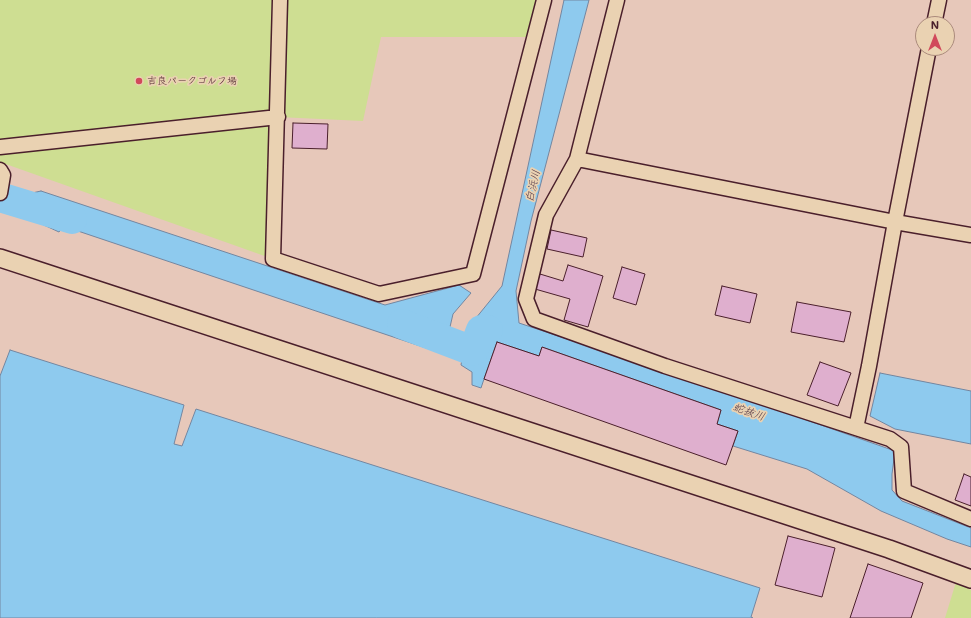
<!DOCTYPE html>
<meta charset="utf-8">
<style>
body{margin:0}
#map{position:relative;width:971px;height:618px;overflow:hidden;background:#e7c8ba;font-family:Mali,sans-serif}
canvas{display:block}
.north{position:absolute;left:915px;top:16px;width:40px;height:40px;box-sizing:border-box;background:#ead2b2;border:1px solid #aa8a7c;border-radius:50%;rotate:0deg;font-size:11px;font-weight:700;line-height:16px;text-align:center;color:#4a1f2b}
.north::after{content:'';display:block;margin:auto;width:14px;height:18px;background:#d1495b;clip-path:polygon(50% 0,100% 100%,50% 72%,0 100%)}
</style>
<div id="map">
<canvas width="971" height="618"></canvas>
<div class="north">N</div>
</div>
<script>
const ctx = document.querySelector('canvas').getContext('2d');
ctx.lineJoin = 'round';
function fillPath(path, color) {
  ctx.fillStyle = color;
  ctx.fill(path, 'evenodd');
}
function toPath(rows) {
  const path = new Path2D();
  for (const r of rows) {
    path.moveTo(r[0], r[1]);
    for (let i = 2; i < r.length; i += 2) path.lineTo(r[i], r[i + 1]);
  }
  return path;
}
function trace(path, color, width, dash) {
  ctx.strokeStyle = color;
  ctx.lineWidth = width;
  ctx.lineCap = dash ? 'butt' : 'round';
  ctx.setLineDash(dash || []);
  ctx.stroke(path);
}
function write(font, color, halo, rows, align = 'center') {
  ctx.font = font + ' Mali,"Klee One",sans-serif';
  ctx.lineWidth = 3.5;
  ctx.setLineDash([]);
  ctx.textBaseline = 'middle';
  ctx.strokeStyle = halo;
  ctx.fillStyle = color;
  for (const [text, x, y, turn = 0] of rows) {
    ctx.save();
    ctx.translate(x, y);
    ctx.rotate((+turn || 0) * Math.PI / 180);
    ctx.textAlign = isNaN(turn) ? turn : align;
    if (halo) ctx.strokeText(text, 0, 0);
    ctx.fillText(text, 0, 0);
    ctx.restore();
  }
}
fillPath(toPath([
 [0,0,544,0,534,37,381,37,363,121,278,117,273,259,0,162],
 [956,582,971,590,971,618,945,618]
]), '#cede92');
const water = toPath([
 [564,0,589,0,531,221,516,291,519,323,727,392,895,451,892,474,892,490,902,501,971,528,971,547,947,539,881,511,807,469,733,446,738,431,717,424,721,410,542,347,539,356,497,342,484,379,481,388,472,385,472,372,461,365,467,329,502,286,564,0],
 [41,191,385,305,459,285,471,293,453,314,450,327,432,350,63,226,59,232,33,220,32,193,41,191],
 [10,350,184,405,174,444,182,446,196,409,760,588,751,617,753,618,0,618,0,376,10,350],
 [880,373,971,391,971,444,895,429,870,416,880,373]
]);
fillPath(water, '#8ecaee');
trace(water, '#7386a0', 1);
trace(toPath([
 [0,197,72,219],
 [402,324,473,351,481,330,488,330]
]), '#8ecaee', 30);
const building = toPath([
 [293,123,328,124,327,149,292,148,293,123],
 [551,230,587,238,583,257,547,249,551,230],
 [568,265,603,276,588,327,564,320,570,299,535,289,540,274,563,281,568,265],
 [622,267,645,274,636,305,613,298,622,267],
 [722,286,757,294,750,323,715,315,722,286],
 [797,302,851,312,844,342,791,332,797,302],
 [497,342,539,356,542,347,721,410,717,424,738,431,726,465,484,379,497,342],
 [820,362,851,373,838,406,807,395,820,362],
 [964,474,971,477,971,506,955,500,964,474],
 [788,536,835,548,822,597,775,585,788,536],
 [868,564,923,583,911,618,850,618,868,564]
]);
fillPath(building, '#dfafce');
trace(building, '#4a1f2b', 1);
const minor = toPath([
 [280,0,273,259,379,294,473,274,544,0],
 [617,0,577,159,546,215,526,299,534,319,665,366,890,439,901,447,904,491,971,519],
 [934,24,939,0],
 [0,147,278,117],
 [577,159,895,222,971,235],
 [0,170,3,175,0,193],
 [856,428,869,366,895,222,929,48]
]);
const tertiary = toPath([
 [0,258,889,549,971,579]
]);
trace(minor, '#4a1f2b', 17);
trace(tertiary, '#4a1f2b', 20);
trace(minor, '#ead2b2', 14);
trace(tertiary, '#ead2b2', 17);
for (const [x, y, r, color] of [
 [139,81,4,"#d1495b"]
]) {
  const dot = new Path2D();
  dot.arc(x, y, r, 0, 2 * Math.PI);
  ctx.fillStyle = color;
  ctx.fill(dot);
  trace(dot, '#ead2b2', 1.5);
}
write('10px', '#4a1f2b', '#ead2b2', [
 ["吉良パークゴルフ場",147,81]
], 'left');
write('italic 11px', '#543948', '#ead2b2', [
 ["白浜川",533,186,-77],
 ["蛇抜川",749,412,19]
]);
</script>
